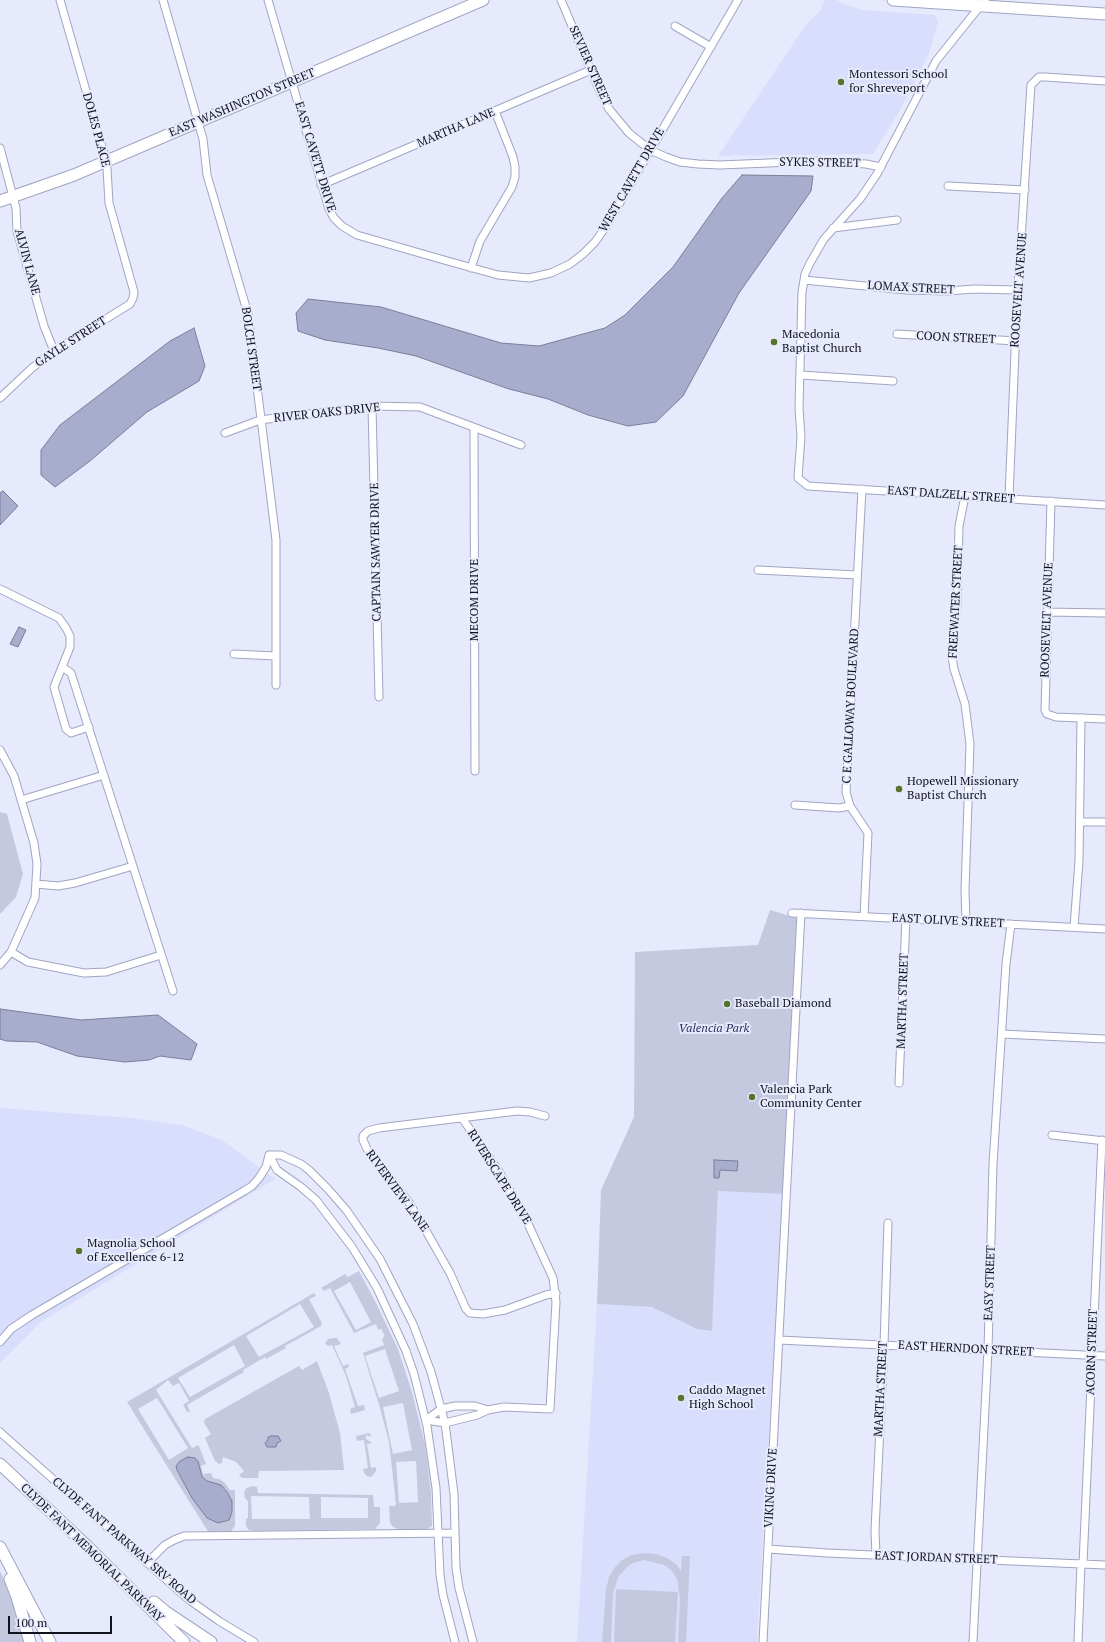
<!DOCTYPE html>
<style>
body{margin:0}
#map{position:relative;width:1105px;height:1642px;overflow:hidden;background:#e6eafc;font-family:"PT Serif",serif}
canvas{display:block}
.scale{position:absolute;left:8px;top:1616px;width:104px;height:18px;box-sizing:border-box;border:2px solid #10121c;border-top:0;padding-left:5px;font-size:12px;line-height:14px;white-space:nowrap;color:#10121c;-webkit-text-stroke:3px #e6eafc;paint-order:stroke}
</style>
<div id="map">
<canvas width="1105" height="1642"></canvas>
<div class="scale">100 m</div>
</div>
<script>
const ctx = document.querySelector('canvas').getContext('2d');
ctx.lineJoin = 'round';
function fillPath(path, color) {
  ctx.fillStyle = color;
  ctx.fill(path, 'evenodd');
}
function toPath(rows) {
  const path = new Path2D();
  for (const r of rows) {
    path.moveTo(r[0], r[1]);
    for (let i = 2; i < r.length; i += 2) path.lineTo(r[i], r[i + 1]);
  }
  return path;
}
function trace(path, color, width, dash) {
  ctx.strokeStyle = color;
  ctx.lineWidth = width;
  ctx.lineCap = dash ? 'butt' : 'round';
  ctx.setLineDash(dash || []);
  ctx.stroke(path);
}
function write(font, color, halo, rows, align = 'center') {
  ctx.font = font + ' "PT Serif",serif';
  ctx.lineWidth = 4;
  ctx.setLineDash([]);
  ctx.textBaseline = 'middle';
  ctx.strokeStyle = halo;
  ctx.fillStyle = color;
  for (const [text, x, y, turn = 0] of rows) {
    ctx.save();
    ctx.translate(x, y);
    ctx.rotate((+turn || 0) * Math.PI / 180);
    ctx.textAlign = isNaN(turn) ? turn : align;
    if (halo) ctx.strokeText(text, 0, 0);
    ctx.fillText(text, 0, 0);
    ctx.restore();
  }
}
fillPath(toPath([
 [825,0,837,0,843,4,863,10,934,15,938,21,929,54,900,110,873,154,718,156,807,23,820,11],
 [0,1108,131,1118,182,1125,222,1140,275,1179,41,1322,0,1363],
 [718,1190,783,1193,757,1642,577,1642,597,1304,652,1307,711,1331]
]), '#d9defd');
fillPath(toPath([
 [0,812,7,814,23,874,16,897,0,914],
 [770,910,800,919,786,1194,718,1191,712,1331,697,1329,652,1307,597,1304,601,1190,634,1117,635,952,758,945],
 [359,1271,376,1303,398,1349,412,1392,425,1444,431,1492,432,1526,427,1529,397,1529,392,1526,390,1523,389,1506,395,1506,396,1504,389,1442,380,1408,363,1353,384,1345,382,1339,385,1336,381,1329,378,1330,376,1324,354,1333,330,1288,324,1291,321,1288,345,1274,348,1277],
 [350,1282,371,1322,356,1330,334,1291],
 [385,1349,399,1391,379,1398,365,1356],
 [403,1403,412,1450,393,1454,383,1407],
 [396,1462,416,1461,418,1502,399,1503],
 [314,1293,316,1296,309,1299,322,1323,321,1326,285,1346,286,1348,266,1359,265,1357,243,1370,244,1372,187,1405,190,1411,189,1412,187,1412,183,1405,189,1401,179,1383,173,1386,168,1380,156,1390,192,1448,198,1445,199,1446,206,1464,201,1466,203,1474,211,1473,213,1478,219,1479,224,1482,230,1490,235,1490,235,1526,231,1531,209,1533,127,1402],
 [300,1304,314,1327,259,1357,246,1336],
 [234,1345,245,1366,190,1397,178,1378],
 [157,1398,188,1448,169,1460,138,1409],
 [333,1338,337,1338,341,1344,334,1346,343,1366,348,1364,349,1367,345,1369,358,1406,364,1405,365,1410,351,1414,350,1409,355,1407,346,1376,332,1345,328,1346,325,1343,328,1339],
 [317,1361,329,1393,340,1433,344,1470,259,1471,258,1478,242,1478,239,1475,244,1471,236,1462,223,1457,222,1463,219,1464,215,1461,205,1438,211,1434,204,1423,205,1419,299,1366,302,1370],
 [370,1433,371,1437,367,1435,365,1438,372,1443,367,1444,371,1468,376,1467,376,1471,371,1477,367,1476,364,1473,363,1469,368,1468,364,1440,357,1441,356,1436],
 [253,1486,257,1487,258,1493,373,1495,374,1507,380,1507,380,1523,375,1529,256,1531,249,1530,246,1526,246,1519,248,1518,248,1501,245,1498,244,1493,246,1488],
 [251,1496,309,1497,310,1519,252,1519],
 [321,1497,368,1498,368,1518,321,1518],
 [645,1553,656,1554,667,1558,676,1564,681,1571,682,1556,690,1556,686,1642,678,1642,680,1598,677,1579,672,1571,664,1565,644,1560,633,1563,627,1567,618,1577,613,1593,611,1642,602,1642,606,1589,609,1577,615,1567,622,1560,632,1555],
 [0,1571,9,1590,25,1642,0,1642],
 [616,1589,678,1592,675,1642,614,1642]
]), '#c5c9e0');
const water = toPath([
 [742,175,813,176,811,191,739,293,683,396,656,422,628,426,588,415,548,399,509,389,416,356,378,348,325,340,298,331,296,313,308,299,381,307,501,343,539,346,605,328,625,315,673,267,722,198,742,175],
 [194,328,205,366,199,381,147,412,90,461,55,487,41,475,41,450,60,425,170,341,194,328],
 [3,491,18,506,0,525,0,493,3,491],
 [19,627,26,630,18,647,10,644,19,627],
 [0,1009,81,1020,158,1015,197,1044,191,1060,160,1056,149,1060,125,1062,77,1056,37,1042,6,1041,0,1039,0,1009],
 [714,1160,738,1161,737,1171,720,1170,719,1178,714,1178,714,1160],
 [271,1436,278,1436,281,1441,277,1443,276,1447,267,1447,265,1443,268,1440,268,1437,271,1436],
 [188,1457,195,1458,198,1461,202,1477,207,1481,221,1485,227,1492,232,1501,232,1512,229,1520,218,1523,207,1518,192,1498,177,1470,176,1466,180,1461,188,1457]
]);
fillPath(water, '#a8adce');
trace(water, '#7a7e99', 1);
const street = toPath([
 [163,0,203,139,207,175,248,314,276,540,276,685],
 [268,0,329,209,334,218,342,226,357,235,451,262,498,275,529,278,551,273,570,264,583,254,595,242,605,228,738,0],
 [561,0,601,94,609,109,629,133,650,150,666,157,680,162,698,164,720,165,816,161,866,164,881,167],
 [985,0,936,61,877,174,860,199,824,239,810,263,805,274,802,292,799,408,801,437,798,478,808,486,1105,505],
 [675,26,711,47],
 [0,148,16,208,17,231,44,326,54,351],
 [321,185,591,70],
 [948,186,1025,190],
 [833,228,897,220],
 [471,268,480,241,512,187,515,177,515,167,513,157,495,111],
 [804,280,906,290,948,291,974,289,1018,290],
 [897,334,1016,341],
 [801,375,893,381],
 [0,398,32,368,54,351,130,304,133,298,134,292,109,203,107,168,103,150,60,0],
 [372,406,379,697],
 [474,428,475,771],
 [225,433,260,420,372,406,420,407,521,445],
 [862,489,846,792,850,806,868,833,864,916],
 [965,496,959,526,957,603,952,657,954,669,965,704,970,744,965,890,966,922],
 [1009,498,1017,302,1031,85,1039,77,1045,77,1105,81],
 [1051,501,1045,710,1047,714,1056,717,1105,719],
 [758,570,857,575],
 [0,589,59,618,66,628,70,636,70,647,54,687,66,729,71,733,89,727],
 [1047,612,1105,613],
 [234,654,276,656],
 [62,667,71,673,173,991],
 [0,750,14,776,34,843,37,864,35,898,11,952,0,965],
 [21,800,104,775],
 [795,805,839,808,850,806],
 [1080,822,1105,822],
 [36,884,58,886,75,883,133,866],
 [792,913,1105,929],
 [1074,927,1079,861,1081,718],
 [11,952,28,962,84,973,106,972,161,955],
 [1002,1034,1105,1039],
 [899,1083,906,918],
 [545,1116,530,1112,517,1111,379,1128,368,1131,363,1136,363,1140,367,1149,408,1201,425,1229,450,1273,466,1309,470,1313,483,1314,505,1310,546,1295,556,1293],
 [1052,1135,1105,1141],
 [269,1155,281,1155,301,1164,309,1170,328,1189,347,1211,380,1259,413,1324,431,1372,445,1423,454,1494,456,1568,459,1588,473,1642],
 [269,1155,277,1170,301,1187,316,1200,352,1247,377,1288,406,1351,414,1374,427,1426,436,1488,440,1575,443,1595,455,1642],
 [779,1340,1105,1356],
 [0,1342,11,1329,32,1315,244,1191,252,1186,259,1178,266,1167,269,1155],
 [426,1420,445,1423,477,1415,488,1410,504,1407,550,1409,556,1302,553,1278,523,1213,498,1170,462,1118],
 [426,1420,441,1409,455,1406,475,1406,488,1410],
 [0,1432,188,1599,219,1621,254,1642],
 [768,1549,827,1553,1105,1565],
 [876,1556,875,1530,884,1345,888,1223],
 [147,1563,165,1545,174,1540,184,1536,455,1533],
 [1083,1564,1102,1140],
 [763,1642,801,913],
 [973,1642,988,1350,993,1164,1006,964,1011,924],
 [1078,1642,1081,1563]
]);
const secondary = toPath([
 [893,0,1105,14],
 [0,201,74,175,483,0],
 [0,1464,87,1546,184,1642],
 [0,1547,50,1642],
 [10,1579,17,1597,30,1642],
 [154,1602,166,1612,211,1642]
]);
trace(street, '#a0a5c2', 9);
trace(secondary, '#a0a5c2', 13);
trace(street, '#fff', 7);
trace(secondary, '#fff', 11);
for (const [x, y, r, color] of [
 [841,82,4,"#56742a"],
 [774,342,4,"#56742a"],
 [899,789,4,"#56742a"],
 [727,1004,4,"#56742a"],
 [752,1097,4,"#56742a"],
 [79,1251,4,"#56742a"],
 [681,1398,4,"#56742a"]
]) {
  const dot = new Path2D();
  dot.arc(x, y, r, 0, 2 * Math.PI);
  ctx.fillStyle = color;
  ctx.fill(dot);
  trace(dot, '#e6eafc', 1.5);
}
write('12px', '#10121c', '#e6eafc', [
 ["SEVIER STREET",590,66,66],
 ["EAST WASHINGTON STREET",242,103,-23],
 ["MARTHA LANE",456,128,-23],
 ["DOLES PLACE",96,130,75],
 ["EAST CAVETT DRIVE",315,157,73],
 ["SYKES STREET",820,163,1],
 ["WEST CAVETT DRIVE",632,180,-60],
 ["ALVIN LANE",27,262,75],
 ["LOMAX STREET",911,288,3],
 ["ROOSEVELT AVENUE",1019,290,-86],
 ["COON STREET",956,338,3],
 ["GAYLE STREET",71,342,-33],
 ["BOLCH STREET",251,349,82],
 ["RIVER OAKS DRIVE",327,413,-6],
 ["EAST DALZELL STREET",951,495,4],
 ["CAPTAIN SAWYER DRIVE",376,552,-91],
 ["MECOM DRIVE",475,600,-90],
 ["FREEWATER STREET",956,602,-87],
 ["ROOSEVELT AVENUE",1047,620,-88],
 ["C E GALLOWAY BOULEVARD",851,706,-87],
 ["EAST OLIVE STREET",948,921,3],
 ["MARTHA STREET",903,1001,-88],
 ["RIVERSCAPE DRIVE",499,1177,58],
 ["RIVERVIEW LANE",397,1191,54],
 ["EASY STREET",990,1283,-88],
 ["EAST HERNDON STREET",966,1349,3],
 ["ACORN STREET",1092,1352,-88],
 ["MARTHA STREET",881,1389,-87],
 ["VIKING DRIVE",771,1488,-87],
 ["CLYDE FANT PARKWAY SRV ROAD",124,1541,41],
 ["CLYDE FANT MEMORIAL PARKWAY",92,1553,44],
 ["EAST JORDAN STREET",936,1558,2]
]);
write('12px', '#10121c', '#e6eafc', [
 ["Montessori School",849,75],
 ["for Shreveport",849,89],
 ["Macedonia",782,335],
 ["Baptist Church",782,349],
 ["Hopewell Missionary",907,782],
 ["Baptist Church",907,796],
 ["Baseball Diamond",735,1004],
 ["Valencia Park",760,1090],
 ["Community Center",760,1104],
 ["Magnolia School",87,1244],
 ["of Excellence 6-12",87,1258],
 ["Caddo Magnet",689,1391],
 ["High School",689,1405]
], 'left');
write('italic 12px', '#2e315d', '#e6eafc', [
 ["Valencia Park",714,1029]
]);
</script>
